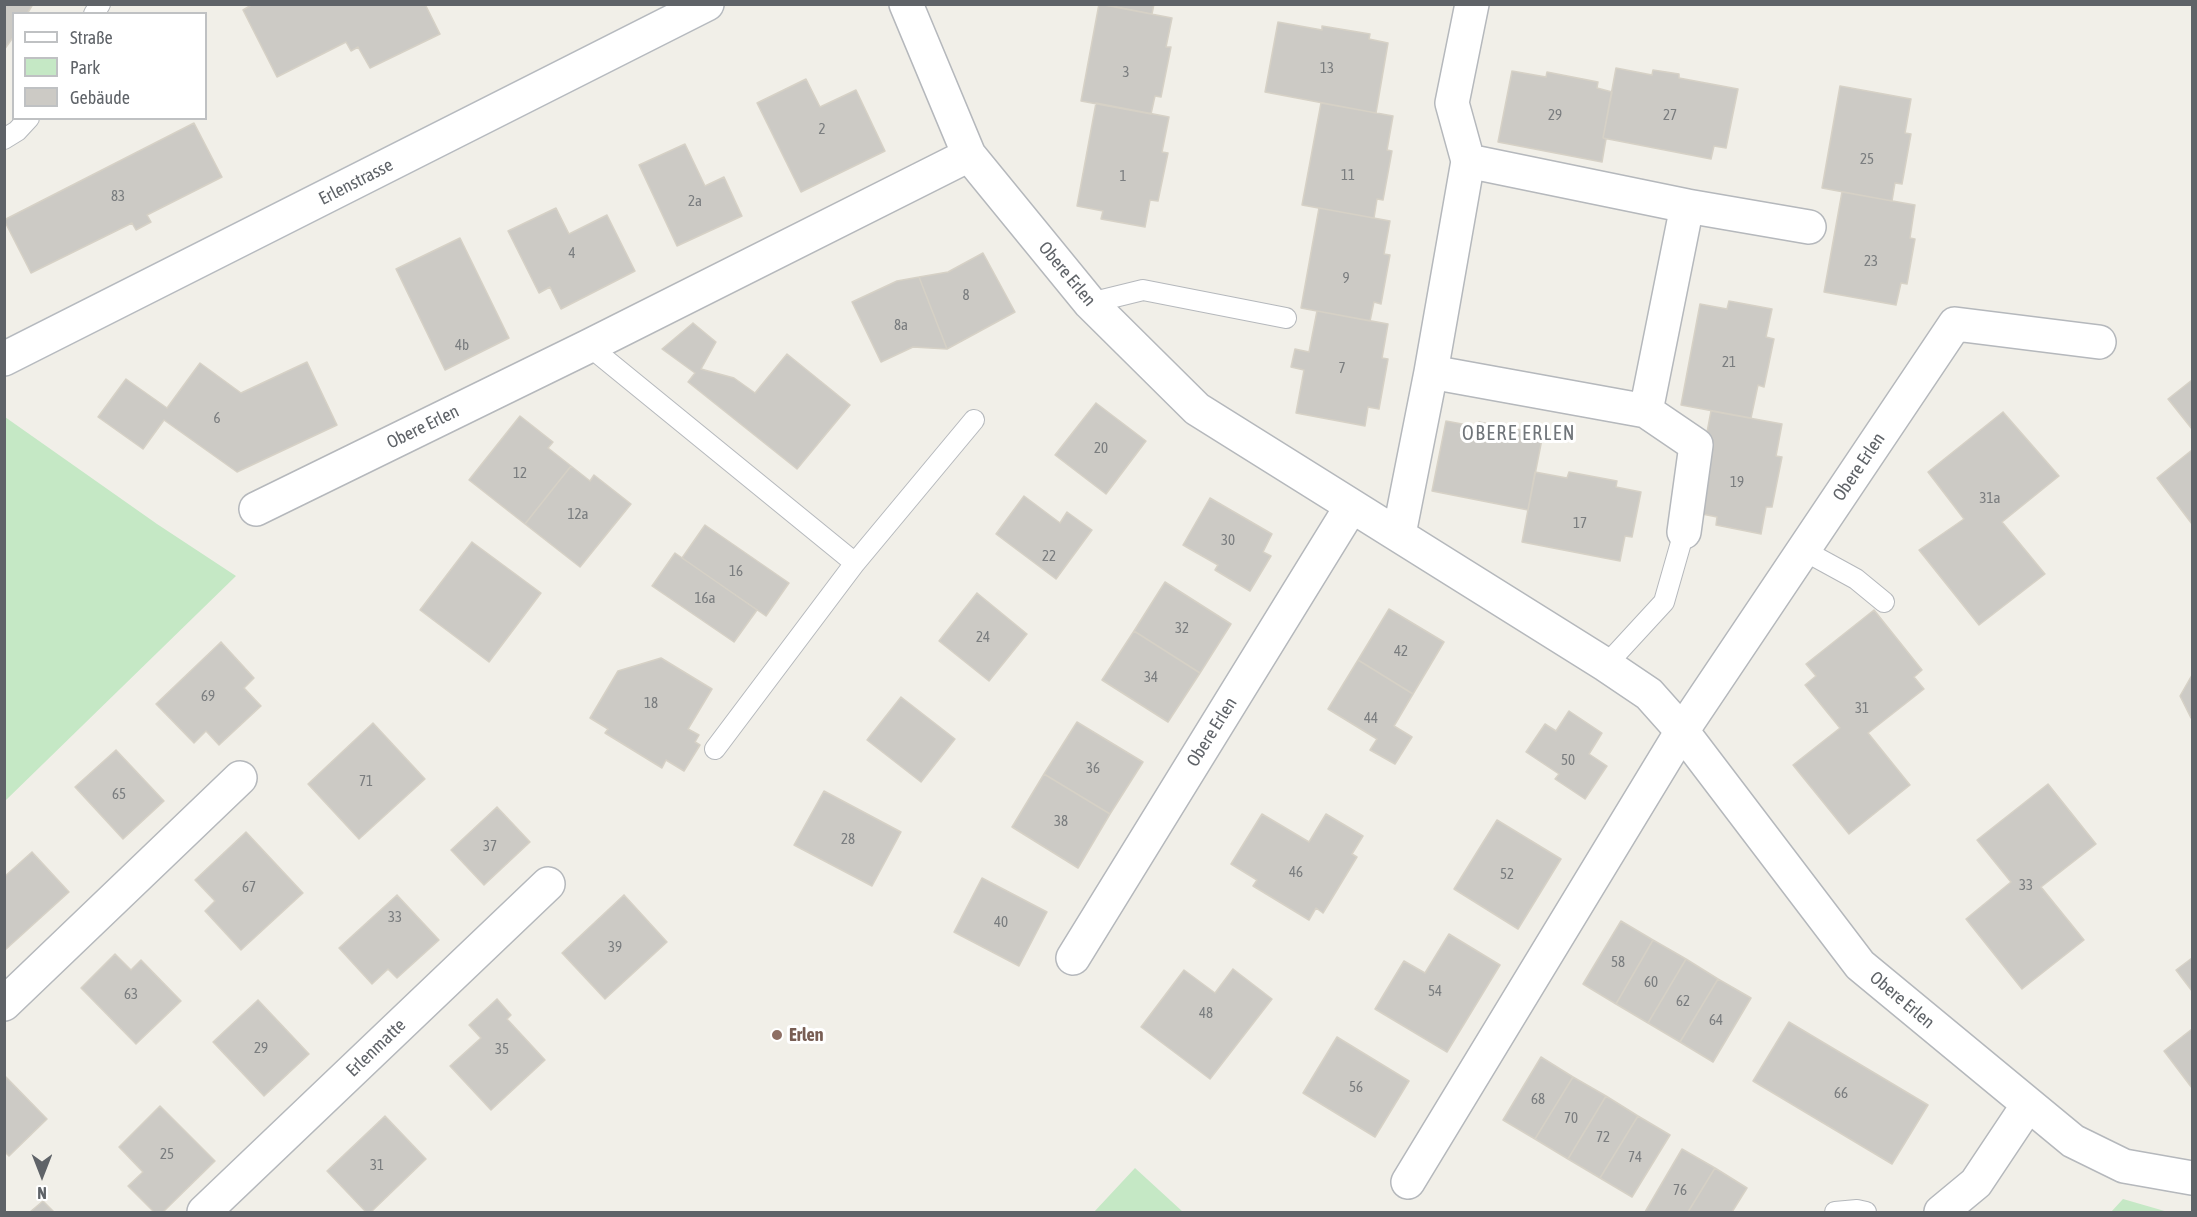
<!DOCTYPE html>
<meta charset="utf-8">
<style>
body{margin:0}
#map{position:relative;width:2197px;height:1217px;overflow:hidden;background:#f1efe8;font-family:"Asap Condensed",sans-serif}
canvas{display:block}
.frame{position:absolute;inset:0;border:6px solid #5f6368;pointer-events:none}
.legend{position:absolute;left:12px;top:12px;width:195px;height:108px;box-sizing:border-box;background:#fff;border:2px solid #bfc1c3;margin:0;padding:8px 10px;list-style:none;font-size:18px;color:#5f6368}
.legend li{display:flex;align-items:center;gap:12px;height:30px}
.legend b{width:30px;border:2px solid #bfc1c3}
.north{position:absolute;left:12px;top:1145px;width:60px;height:60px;-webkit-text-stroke:4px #fff;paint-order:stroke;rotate:180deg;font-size:16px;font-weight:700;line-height:24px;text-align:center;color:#5f6368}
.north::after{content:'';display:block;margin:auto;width:21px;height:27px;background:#5f6368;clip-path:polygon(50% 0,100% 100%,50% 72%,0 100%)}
</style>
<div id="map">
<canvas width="2197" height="1217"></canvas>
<div class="frame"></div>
<ul class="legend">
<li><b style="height:8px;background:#fff"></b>Straße</li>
<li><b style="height:16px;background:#c5e8c5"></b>Park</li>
<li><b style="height:16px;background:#cccac5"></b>Gebäude</li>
</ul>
<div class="north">N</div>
</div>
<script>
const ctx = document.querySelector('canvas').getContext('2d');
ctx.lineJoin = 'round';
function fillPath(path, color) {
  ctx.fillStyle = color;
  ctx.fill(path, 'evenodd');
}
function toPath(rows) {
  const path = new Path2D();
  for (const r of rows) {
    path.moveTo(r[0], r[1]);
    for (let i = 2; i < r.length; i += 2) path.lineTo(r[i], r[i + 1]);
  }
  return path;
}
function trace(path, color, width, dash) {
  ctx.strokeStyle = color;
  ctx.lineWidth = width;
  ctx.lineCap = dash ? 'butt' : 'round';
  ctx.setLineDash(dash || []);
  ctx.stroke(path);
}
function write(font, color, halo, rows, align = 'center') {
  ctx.font = font + ' "Asap Condensed",sans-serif';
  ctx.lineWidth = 6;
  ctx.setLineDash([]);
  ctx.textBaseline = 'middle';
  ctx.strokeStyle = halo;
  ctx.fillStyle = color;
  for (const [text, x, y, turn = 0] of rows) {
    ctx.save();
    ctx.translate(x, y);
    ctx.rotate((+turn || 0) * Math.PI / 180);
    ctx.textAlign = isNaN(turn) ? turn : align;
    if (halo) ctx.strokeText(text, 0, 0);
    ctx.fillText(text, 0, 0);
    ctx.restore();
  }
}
fillPath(toPath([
 [5,417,157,524,236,576,5,801],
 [1135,1168,1183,1212,1094,1212],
 [2123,1199,2168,1212,2111,1212]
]), '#c5e8c5');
const building = toPath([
 [4,4,33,4,27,14,14,14,14,36,4,50,4,4],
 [253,4,425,4,440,34,370,68,358,47,351,51,346,42,277,77,243,10,253,4],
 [1099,4,1172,18,1166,47,1171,47,1161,97,1155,96,1151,114,1081,101,1099,4],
 [1102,4,1154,4,1152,14,1102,4],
 [1278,22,1322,30,1322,26,1370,34,1369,39,1388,43,1376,113,1265,92,1278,22],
 [1616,68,1652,75,1653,70,1679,74,1679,78,1738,89,1726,148,1714,146,1711,159,1603,138,1616,68],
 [1512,71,1546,77,1547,72,1598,82,1597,88,1612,92,1603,138,1606,139,1602,162,1498,142,1512,71],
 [806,79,820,107,856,90,885,151,801,192,757,103,806,79],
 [1840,86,1911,99,1905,133,1911,134,1902,184,1895,183,1892,201,1822,188,1840,86],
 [1096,103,1169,117,1162,152,1168,153,1158,201,1150,200,1145,227,1101,219,1103,211,1077,206,1096,103],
 [1321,103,1393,116,1387,150,1392,151,1383,200,1377,199,1374,218,1302,205,1321,103],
 [194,123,222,177,147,215,151,222,136,230,132,223,31,273,4,220,194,123],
 [685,144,705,186,724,177,742,216,677,246,639,165,685,144],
 [1842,192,1915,205,1910,238,1915,239,1907,284,1901,283,1896,305,1824,292,1842,192],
 [556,208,569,234,607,215,635,271,561,309,550,287,539,293,508,231,556,208],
 [1319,208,1390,221,1384,254,1390,255,1381,304,1374,302,1370,321,1301,308,1319,208],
 [460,238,509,338,445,370,396,269,460,238],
 [983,253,1015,312,947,349,919,277,948,272,983,253],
 [919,277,947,349,913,347,881,362,852,302,897,281,919,277],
 [1729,301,1772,309,1766,337,1774,339,1764,387,1758,385,1751,418,1681,405,1700,304,1727,309,1729,301],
 [1317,311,1388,324,1382,358,1388,359,1379,409,1368,407,1365,426,1296,413,1304,370,1291,367,1295,349,1309,352,1317,311],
 [693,323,716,342,701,369,734,378,755,393,787,354,850,405,797,469,688,382,695,373,662,349,693,323],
 [307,362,337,425,237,472,164,420,143,449,98,417,126,379,167,408,200,363,241,393,307,362],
 [2192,380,2192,429,2168,399,2192,380],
 [1096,403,1146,441,1106,494,1055,455,1096,403],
 [1711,411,1782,424,1776,456,1782,457,1772,507,1766,507,1761,534,1716,525,1717,517,1692,512,1711,411],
 [2003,412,2059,476,2002,522,2045,574,1979,625,1919,550,1964,519,1928,472,2003,412],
 [520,416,553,442,548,448,571,466,525,524,469,480,520,416],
 [1446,421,1478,427,1479,422,1522,430,1521,435,1542,439,1528,510,1432,491,1446,421],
 [2192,450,2192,524,2157,478,2192,450],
 [571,466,590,481,594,475,631,504,580,567,525,524,571,466],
 [1535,472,1567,478,1569,472,1617,481,1616,487,1641,492,1632,537,1625,536,1620,561,1522,542,1535,472],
 [1024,496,1060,523,1067,512,1092,530,1056,579,996,534,1024,496],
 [1210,498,1272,534,1263,552,1271,556,1250,591,1215,570,1218,565,1183,545,1210,498],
 [705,525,789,583,766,616,682,558,705,525],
 [472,542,541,593,489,662,420,610,472,542],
 [675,553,757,610,734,642,652,586,675,553],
 [1165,582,1231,624,1200,673,1134,631,1165,582],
 [977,593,1027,634,989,681,939,641,977,593],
 [1389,609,1444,642,1413,694,1358,660,1389,609],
 [1874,610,1922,670,1914,677,1924,689,1868,733,1910,785,1849,834,1793,765,1840,728,1805,685,1816,676,1806,664,1874,610],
 [1134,631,1200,673,1168,722,1102,680,1134,631],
 [221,642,254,678,244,688,261,706,219,745,206,731,194,743,156,704,221,642],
 [661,658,712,689,688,729,699,735,695,742,700,745,684,771,666,760,662,768,605,733,608,729,590,718,618,671,661,658],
 [1358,660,1413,694,1394,726,1412,737,1395,764,1370,750,1377,739,1328,709,1358,660],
 [2192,675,2192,718,2191,718,2180,696,2192,675],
 [901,697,955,739,921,782,867,740,901,697],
 [1569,711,1602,733,1589,754,1607,766,1585,799,1555,779,1559,774,1526,752,1545,724,1556,731,1569,711],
 [1077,722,1143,762,1110,814,1044,774,1077,722],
 [373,723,425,779,359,839,308,784,373,723],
 [116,750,164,801,123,839,75,787,116,750],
 [1044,774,1110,814,1078,868,1012,827,1044,774],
 [2048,784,2096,844,2041,887,2084,940,2022,989,1966,919,2011,882,1977,840,2048,784],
 [824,791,901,832,872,886,794,845,824,791],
 [497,807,530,842,484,885,451,850,497,807],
 [1262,814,1309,842,1326,814,1363,836,1352,854,1357,857,1323,913,1316,908,1309,920,1253,886,1257,880,1231,864,1262,814],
 [1497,820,1561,859,1518,929,1454,889,1497,820],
 [246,832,303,893,241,950,205,911,215,901,195,880,246,832],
 [32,852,69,892,5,950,4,877,32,852],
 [982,878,1047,912,1019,966,954,932,982,878],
 [397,895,439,940,397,978,388,969,372,984,339,948,397,895],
 [624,895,667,942,605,999,562,953,624,895],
 [1621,921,1653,940,1616,1004,1583,984,1621,921],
 [1449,934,1500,965,1447,1052,1375,1009,1404,961,1425,973,1449,934],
 [1653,940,1686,959,1648,1023,1616,1004,1653,940],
 [115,954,131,970,141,960,181,1001,136,1044,81,988,115,954],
 [2192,958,2192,991,2176,970,2192,958],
 [1686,959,1718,979,1680,1042,1648,1023,1686,959],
 [1233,969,1272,999,1210,1079,1141,1027,1184,970,1215,993,1233,969],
 [1718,979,1751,998,1713,1062,1680,1042,1718,979],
 [497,999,511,1015,507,1019,545,1060,491,1110,450,1066,481,1038,469,1025,497,999],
 [258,1000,309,1054,264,1096,213,1042,258,1000],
 [1789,1022,1928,1105,1892,1164,1753,1081,1789,1022],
 [2192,1029,2192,1088,2164,1051,2192,1029],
 [1337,1037,1409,1081,1375,1137,1303,1093,1337,1037],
 [1541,1057,1573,1077,1535,1139,1503,1120,1541,1057],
 [4,1075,47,1119,9,1156,4,1151,4,1075],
 [1573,1077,1606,1096,1568,1159,1535,1139,1573,1077],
 [1606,1096,1638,1116,1600,1178,1568,1159,1606,1096],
 [160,1106,215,1161,163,1212,154,1212,128,1186,143,1172,119,1147,160,1106],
 [385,1116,426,1159,371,1212,366,1212,327,1171,385,1116],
 [1638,1116,1670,1135,1632,1197,1600,1178,1638,1116],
 [1682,1149,1715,1168,1688,1212,1645,1212,1682,1149],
 [1715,1168,1747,1188,1732,1212,1688,1212,1715,1168],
 [43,1201,54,1212,30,1212,43,1201]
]);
fillPath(building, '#cccac5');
trace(building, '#d6d1c6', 1.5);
const lane = toPath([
 [94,14,100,4],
 [4,139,17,131,29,118],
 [1090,303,1143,290,1286,318],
 [589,346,855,563,715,749],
 [1803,550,1856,579,1884,602],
 [855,563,974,420],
 [1606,665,1664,602,1684,532],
 [1835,1212,1857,1210,1866,1212]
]);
const street = toPath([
 [906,4,969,155,1090,303,1197,409,1606,665,1649,694,1682,731,1860,965,2073,1141,2124,1166,2192,1178],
 [1468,161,1452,103,1472,4],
 [1687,206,1809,227],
 [1431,372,1646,411],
 [256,509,589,346,969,155],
 [1399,534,1431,372,1468,161,1687,206,1646,411,1696,445,1684,532],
 [1073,958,1351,507],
 [4,1004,240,778],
 [1408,1182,1682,731,1955,324,2099,342],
 [204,1212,548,884],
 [1941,1212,1976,1183,2028,1105]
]);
const secondary = toPath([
 [4,359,707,4]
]);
trace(lane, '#b5b8bc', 22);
trace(street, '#b5b8bc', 36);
trace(secondary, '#b6babf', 36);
trace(lane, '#fff', 20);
trace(street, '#fff', 33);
trace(secondary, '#fff', 33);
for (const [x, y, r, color] of [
 [777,1035,6,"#8d6e63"]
]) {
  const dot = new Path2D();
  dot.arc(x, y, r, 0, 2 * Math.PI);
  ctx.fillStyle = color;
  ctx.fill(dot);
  trace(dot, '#fff', 2);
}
write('15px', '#7a7d7f', null, [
 ["13",1327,68],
 ["3",1126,72],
 ["29",1555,115],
 ["27",1670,115],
 ["2",822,129],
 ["25",1867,159],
 ["11",1348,175],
 ["1",1123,176],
 ["83",118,196],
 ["2a",695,201],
 ["4",572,253],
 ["23",1871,261],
 ["9",1346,278],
 ["8",966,295],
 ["8a",901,325],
 ["4b",462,345],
 ["21",1729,362],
 ["7",1342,368],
 ["6",217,418],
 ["20",1101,448],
 ["12",520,473],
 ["19",1737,482],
 ["31a",1990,498],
 ["12a",578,514],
 ["17",1580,523],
 ["30",1228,540],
 ["22",1049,556],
 ["16",736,571],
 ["16a",705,598],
 ["32",1182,628],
 ["24",983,637],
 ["42",1401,651],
 ["34",1151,677],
 ["69",208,696],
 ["18",651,703],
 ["31",1862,708],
 ["44",1371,718],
 ["50",1568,760],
 ["36",1093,768],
 ["71",366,781],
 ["65",119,794],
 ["38",1061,821],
 ["28",848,839],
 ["37",490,846],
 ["46",1296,872],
 ["52",1507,874],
 ["33",2026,885],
 ["67",249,887],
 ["33",395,917],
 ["40",1001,922],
 ["39",615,947],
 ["58",1618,962],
 ["60",1651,982],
 ["54",1435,991],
 ["63",131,994],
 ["62",1683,1001],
 ["48",1206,1013],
 ["64",1716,1020],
 ["29",261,1048],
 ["35",502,1049],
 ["56",1356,1087],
 ["66",1841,1093],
 ["68",1538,1099],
 ["70",1571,1118],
 ["72",1603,1137],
 ["25",167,1154],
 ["74",1635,1157],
 ["31",377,1165],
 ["76",1680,1190]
]);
write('18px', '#5f6368', '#fff', [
 ["Erlenstrasse",356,182,-27],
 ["Obere Erlen",1067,274,50],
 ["Obere Erlen",423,427,-26],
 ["Obere Erlen",1859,467,-56],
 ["Obere Erlen",1212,732,-58],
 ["Obere Erlen",1902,1000,40],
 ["Erlenmatte",376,1048,-44]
]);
write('bold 18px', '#785e54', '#fff', [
 ["Erlen",789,1035]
], 'left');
ctx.letterSpacing = '1.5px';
write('20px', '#70757a', '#fff', [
 ["OBERE ERLEN",1519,434]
]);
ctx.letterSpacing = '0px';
</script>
